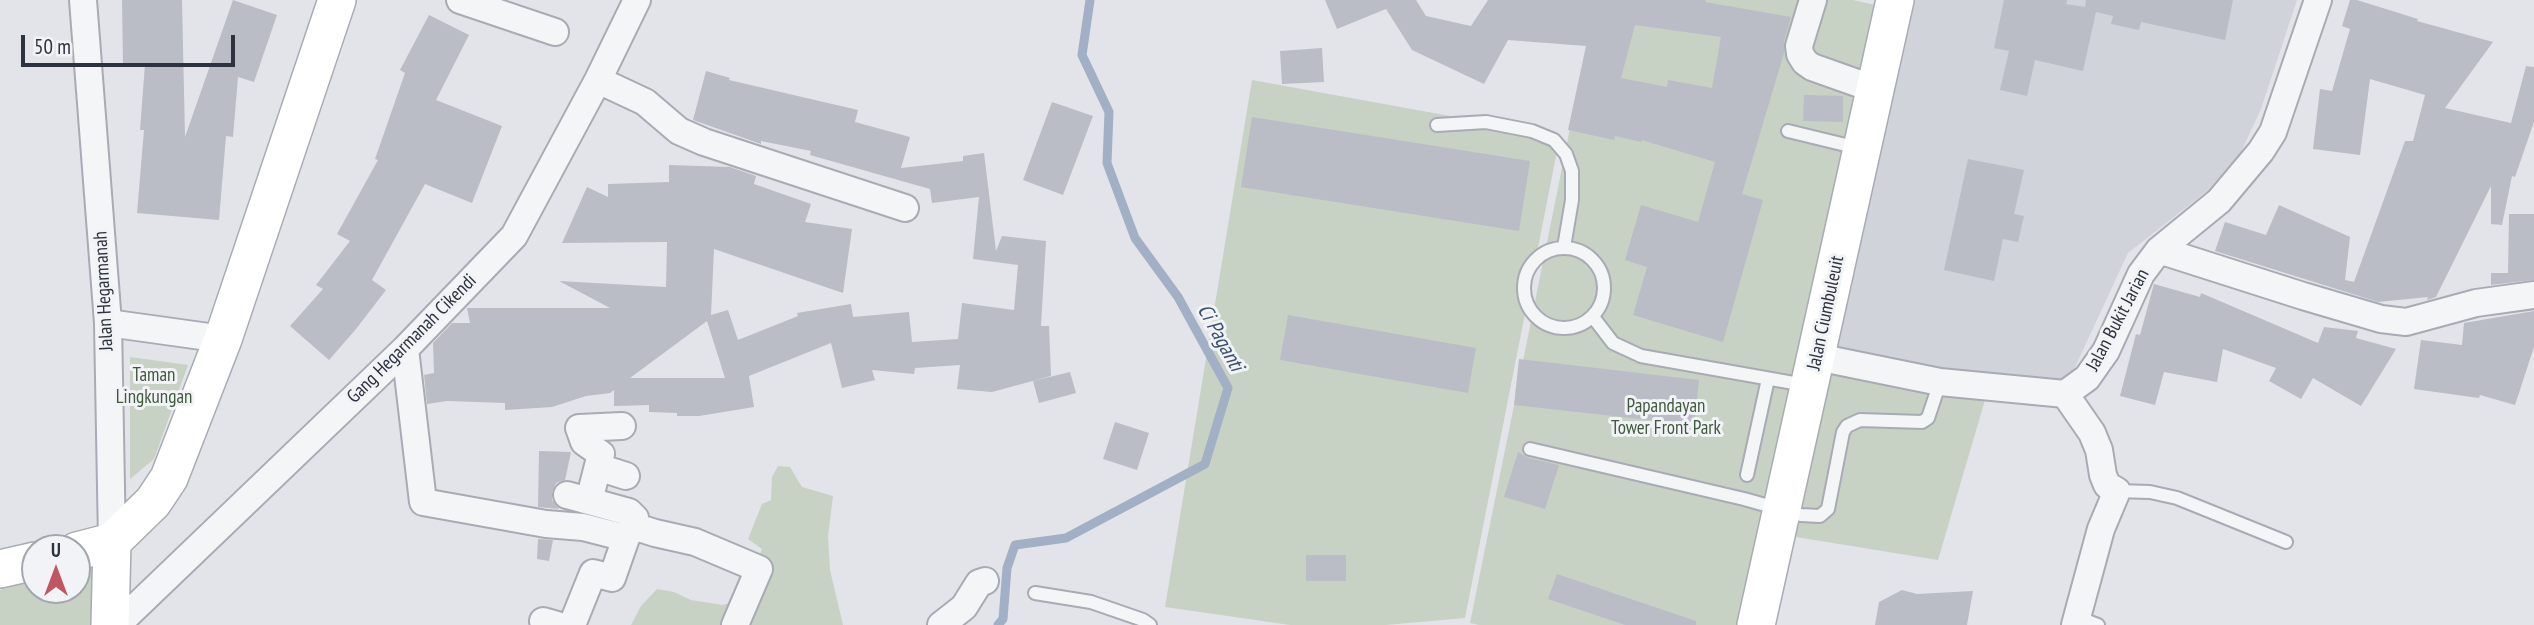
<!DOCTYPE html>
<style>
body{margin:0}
#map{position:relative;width:2534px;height:625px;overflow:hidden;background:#e2e4e9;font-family:"PT Sans Narrow",sans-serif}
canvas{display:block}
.north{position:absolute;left:21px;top:534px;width:70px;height:70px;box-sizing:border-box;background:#f1f3f6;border:2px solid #a2a6ad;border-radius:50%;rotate:0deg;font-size:19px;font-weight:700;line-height:28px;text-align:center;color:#2c323f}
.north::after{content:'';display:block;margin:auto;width:24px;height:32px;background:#bf5660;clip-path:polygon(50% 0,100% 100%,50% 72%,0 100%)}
.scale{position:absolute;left:21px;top:35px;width:214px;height:32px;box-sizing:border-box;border:4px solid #2c323f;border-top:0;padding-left:9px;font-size:21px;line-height:24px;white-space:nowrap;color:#2c323f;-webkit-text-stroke:5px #f1f3f6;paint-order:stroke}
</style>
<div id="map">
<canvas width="2534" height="625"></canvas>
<div class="north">U</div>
<div class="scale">50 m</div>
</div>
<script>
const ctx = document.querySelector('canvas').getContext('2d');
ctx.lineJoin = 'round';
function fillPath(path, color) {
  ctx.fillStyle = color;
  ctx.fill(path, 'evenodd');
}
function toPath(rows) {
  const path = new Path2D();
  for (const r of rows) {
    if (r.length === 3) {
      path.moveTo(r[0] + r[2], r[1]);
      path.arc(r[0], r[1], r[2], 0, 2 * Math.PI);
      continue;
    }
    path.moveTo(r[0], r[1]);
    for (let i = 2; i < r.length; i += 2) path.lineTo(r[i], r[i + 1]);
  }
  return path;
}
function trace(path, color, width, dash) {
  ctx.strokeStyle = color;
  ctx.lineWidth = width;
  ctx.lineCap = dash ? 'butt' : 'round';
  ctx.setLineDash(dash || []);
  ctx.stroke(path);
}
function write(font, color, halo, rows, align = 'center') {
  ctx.font = font + ' "PT Sans Narrow",sans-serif';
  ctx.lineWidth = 6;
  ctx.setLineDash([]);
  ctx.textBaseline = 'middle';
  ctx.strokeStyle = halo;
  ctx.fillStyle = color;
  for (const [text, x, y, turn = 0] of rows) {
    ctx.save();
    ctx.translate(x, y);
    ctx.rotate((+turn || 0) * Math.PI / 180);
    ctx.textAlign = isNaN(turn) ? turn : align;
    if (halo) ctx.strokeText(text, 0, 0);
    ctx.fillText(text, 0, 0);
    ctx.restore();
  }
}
fillPath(toPath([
 [1906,0,2297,0,2261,109,2240,154,2207,191,2128,253,2070,378,2049,390,1824,353]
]), '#d0d3da');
fillPath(toPath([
 [1596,0,1853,0,1885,7,1809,365,1985,400,1938,560,1765,532,1746,625,1479,625,1470,623],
 [1252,80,1560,136,1465,618,1386,625,1290,625,1165,607],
 [130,357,188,365,154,459,130,479],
 [778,466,790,467,802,487,833,496,828,536,830,570,843,625,631,625,641,606,657,589,674,592,691,600,723,605,741,599,762,549,748,539,762,504,771,500,772,477],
 [94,563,91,625,0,625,0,590,35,580,35,590,77,590,77,568]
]), '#c7d2c4');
trace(toPath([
 [998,625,1003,619,1007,568,1015,545,1066,538,1205,464,1228,388,1178,297,1135,238,1107,163,1109,112,1082,55,1090,0]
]), '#a1b0c4', 9);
fillPath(toPath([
 [122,0,182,0,185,137,233,0,277,15,254,82,238,77,233,137,226,136,219,220,137,213,144,130,140,130,145,64,123,64],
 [1325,0,1416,0,1426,16,1471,26,1488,0,1706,0,1705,2,1791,17,1784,41,1784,53,1742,194,1763,200,1723,342,1633,315,1647,267,1625,260,1641,205,1698,222,1715,162,1642,140,1641,142,1615,136,1614,140,1568,130,1586,46,1508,40,1484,84,1412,50,1386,9,1337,29],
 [1635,25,1721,37,1712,88,1668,80,1667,87,1621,78],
 [2004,0,2067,0,2066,4,2085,7,2086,0,2233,0,2225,40,2141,22,2139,30,2111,24,2113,16,2096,12,2083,71,2035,60,2027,96,2000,90,2009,51,1994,48],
 [2350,0,2357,0,2418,19,2417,21,2493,42,2445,108,2511,123,2526,66,2534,67,2534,122,2515,177,2512,176,2502,225,2491,224,2491,186,2436,297,2427,300,2428,297,2378,302,2215,251,2225,222,2266,235,2279,205,2350,237,2345,280,2354,282,2405,141,2413,141,2425,95,2370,79,2360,155,2313,149,2320,89,2332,91,2350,29,2342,26],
 [429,15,469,35,436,100,502,126,472,203,425,184,372,280,386,290,356,329,329,360,290,326,323,289,316,285,350,241,337,234,378,160,375,159,405,73,400,70],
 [1322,48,1324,82,1282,84,1280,51],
 [706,71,730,78,729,80,858,110,855,122,910,137,901,168,963,161,963,156,984,153,996,251,1002,236,1046,241,1041,326,1049,326,1051,376,992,392,957,389,960,365,915,368,914,374,872,370,875,380,842,388,831,343,749,376,754,407,699,416,677,416,677,413,649,412,649,405,614,406,614,390,610,393,586,396,552,407,505,410,505,403,447,401,427,404,424,375,434,373,433,343,452,323,470,323,467,308,610,308,559,281,666,287,667,242,562,243,587,187,608,197,608,184,669,182,669,165,730,167,756,176,754,184,811,204,805,222,852,229,843,293,714,249,711,315,728,310,738,340,798,316,797,313,851,304,853,317,909,312,912,342,958,339,962,303,1014,310,1018,265,973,259,979,197,932,203,930,189,810,155,811,151,761,141,761,144,693,120],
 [707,321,725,378,630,378],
 [1804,95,1843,96,1843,122,1803,121],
 [1052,102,1093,116,1063,195,1023,180],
 [1252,117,1530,161,1519,231,1241,187],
 [1968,159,2024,170,2014,214,2024,216,2018,242,2003,239,1994,281,1944,270],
 [2509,214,2534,214,2534,280,2491,285,2491,273,2508,273],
 [2154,284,2200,297,2201,293,2318,343,2324,327,2358,331,2356,338,2396,349,2361,406,2313,378,2301,399,2269,381,2276,368,2223,349,2217,382,2164,372,2155,405,2120,396,2136,334,2140,335],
 [2534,311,2534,347,2515,405,2480,395,2479,398,2414,389,2421,340,2462,345,2464,323],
 [1288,315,1476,348,1468,393,1280,360],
 [1519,359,1699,380,1694,425,1514,405],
 [1070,372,1076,393,1039,403,1033,381],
 [1115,422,1149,433,1137,470,1103,459],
 [539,451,571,452,565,480,556,483,552,492,552,500,559,509,538,507],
 [1518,452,1528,458,1559,465,1545,509,1504,497],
 [538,539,553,540,549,561,537,559],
 [1306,555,1346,555,1346,581,1306,581],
 [1557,574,1696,621,1696,625,1625,625,1548,599],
 [1902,590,1917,594,1973,591,1967,625,1875,625,1879,602]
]), '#babdc5');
const lane = toPath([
 [1437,125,1486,122,1532,131,1554,140,1566,154,1572,171,1572,200,1564,247],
 [1788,131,1858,148],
 [1564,288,40],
 [1593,317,1613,343,1641,356,1805,385],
 [1530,449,1744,499,1801,515,1820,516,1828,509,1843,432,1847,426,1860,420,1922,422,1928,418,1940,382],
 [1747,475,1768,379],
 [2117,491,2150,492,2177,498,2286,542],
 [1035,593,1091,602,1143,620,1150,625],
 [2077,617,2098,625]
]);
const street = toPath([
 [83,0,108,323,112,542],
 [460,0,555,32],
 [1813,0,1799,46,1800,54,1805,62,1812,67,1874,89],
 [598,80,645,102,679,131,704,142,905,208],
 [2159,250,2303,296,2381,319,2406,322,2476,303,2534,295],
 [108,323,223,339],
 [405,349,423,502,546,524,583,527,626,538],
 [1817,357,1940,382,2065,394,2087,378,2106,351,2141,274,2159,250,2219,201,2261,151,2273,132,2318,0],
 [2065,394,2092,433,2099,450,2103,475,2107,485,2117,491,2101,529,2075,625],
 [598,467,626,476],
 [567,495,629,512,635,518,633,526],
 [589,501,601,454,584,442,579,428,622,426],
 [543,621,557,625],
 [117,625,405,349,514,236,598,80,637,0],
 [572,625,593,573,612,578,626,538,633,526,655,533,695,542,759,569,735,625],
 [941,625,964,607,979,583,985,581]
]);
const secondary = toPath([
 [77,551,112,542,153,502,169,478,223,339,337,0],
 [0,569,35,561],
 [110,625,112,542],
 [1756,625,1895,0]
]);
trace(lane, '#a8abb3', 16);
trace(street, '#a8abb3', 30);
trace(secondary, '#a8abb3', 40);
trace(lane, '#f4f5f7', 12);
trace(street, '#f4f5f7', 26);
trace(secondary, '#fff', 37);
write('19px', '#2c323f', '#f1f3f6', [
 ["Jalan Hegarmanah",104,291,-93],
 ["Jalan Ciumbuleuit",1826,313,-78],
 ["Jalan Bukit Jarian",2118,320,-62],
 ["Gang Hegarmanah Cikendi",412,339,-45]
]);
write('19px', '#3f593b', '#f1f3f6', [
 ["Taman",154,376],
 ["Lingkungan",154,398],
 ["Papandayan",1666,407],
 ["Tower Front Park",1666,429]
]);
write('italic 21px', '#3b4f6e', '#f1f3f6', [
 ["Ci Paganti",1220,338,61]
]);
</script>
